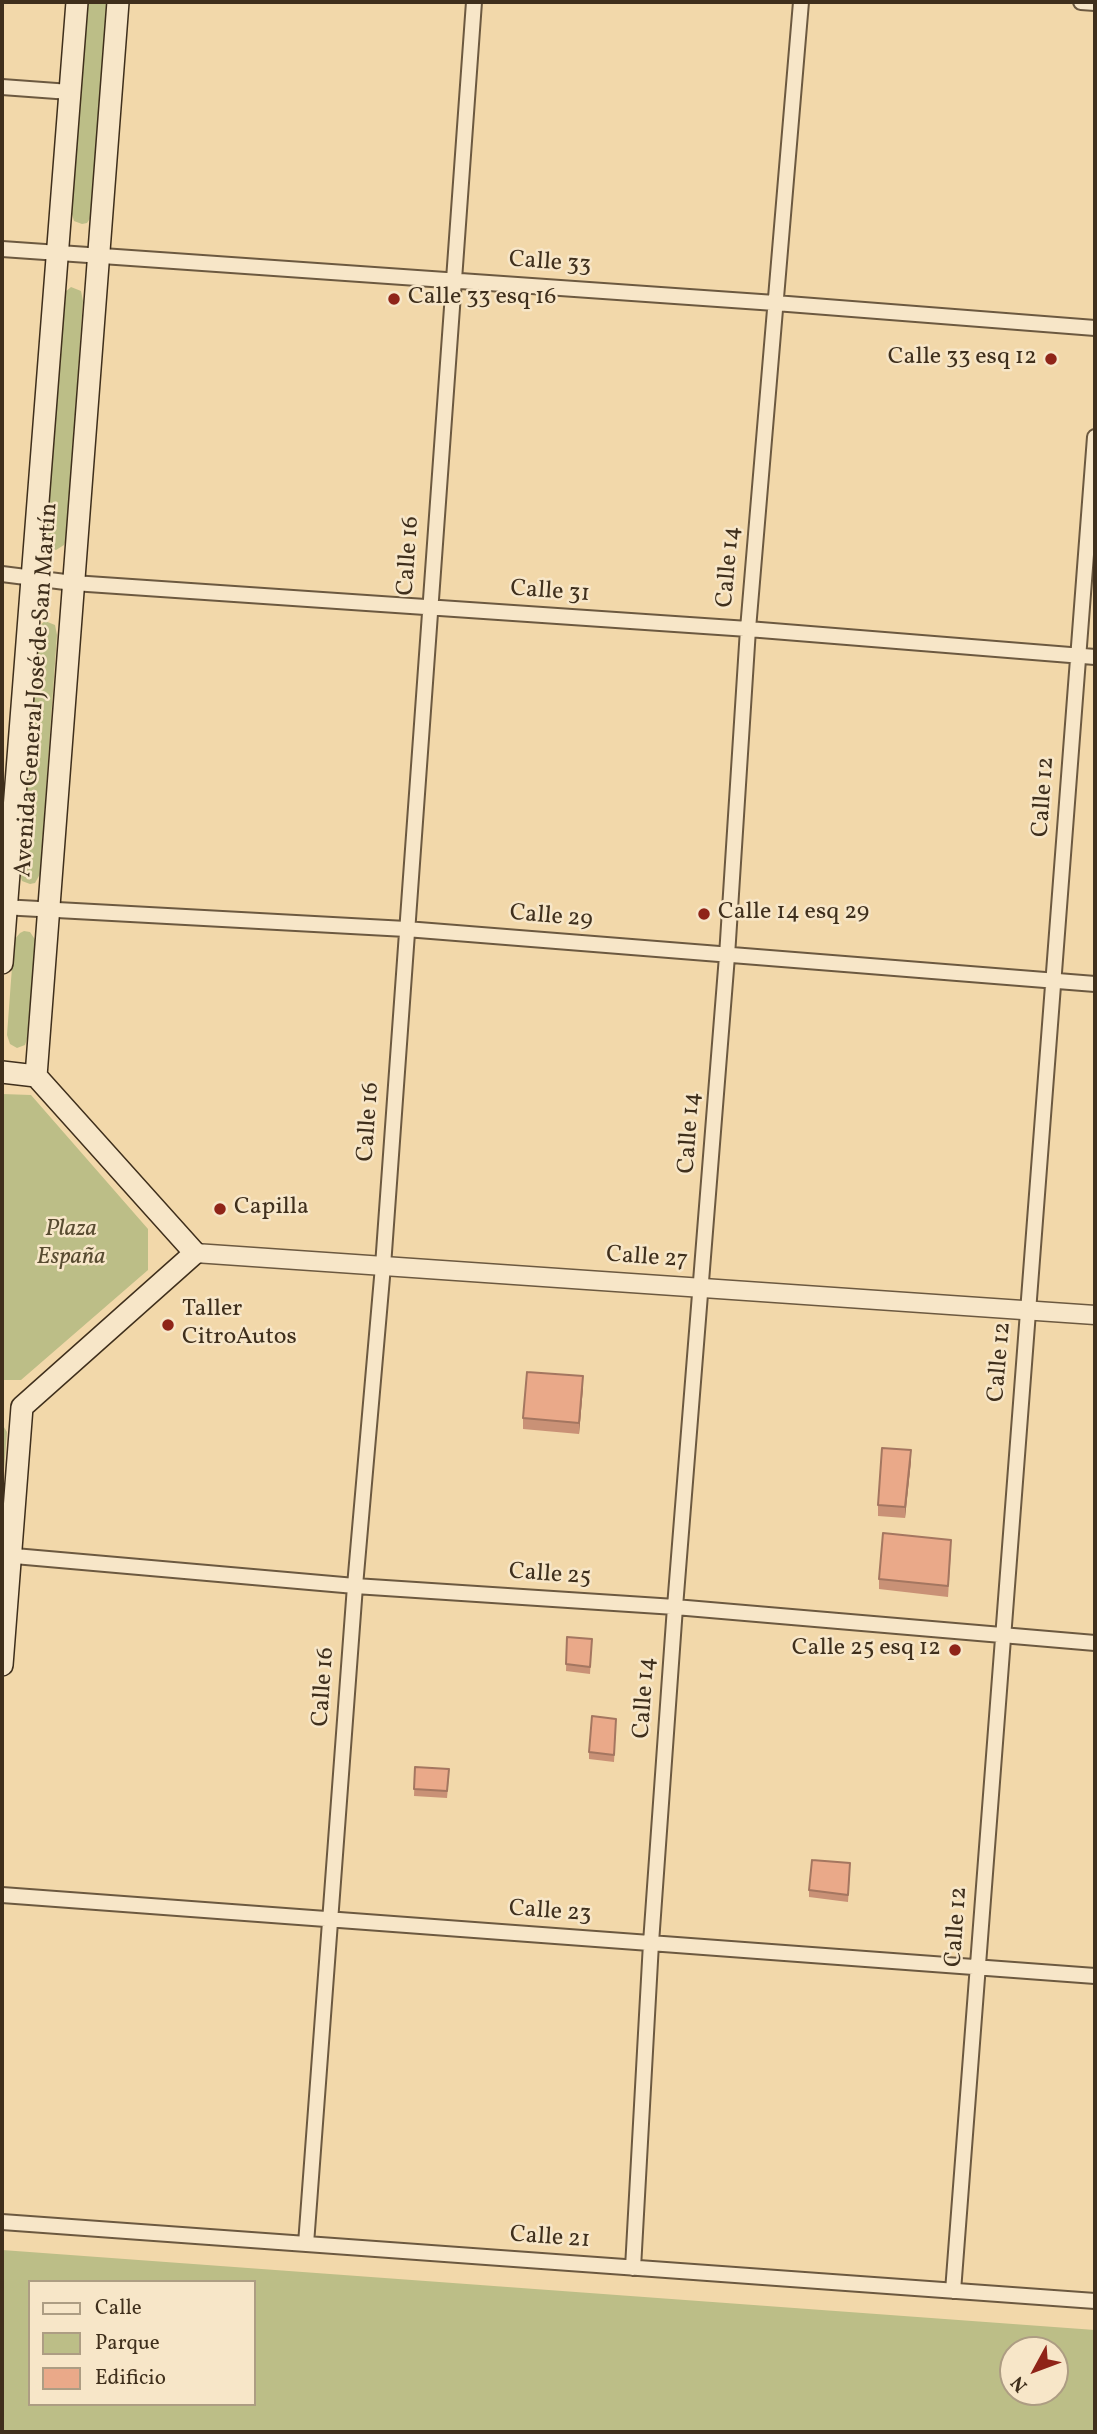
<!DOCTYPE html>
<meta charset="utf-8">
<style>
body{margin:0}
#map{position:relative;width:1097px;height:2434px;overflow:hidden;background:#f2d8aa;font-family:Vollkorn,serif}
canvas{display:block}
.frame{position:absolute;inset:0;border:4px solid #3f2f1c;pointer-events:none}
.legend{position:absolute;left:28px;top:2280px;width:228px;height:126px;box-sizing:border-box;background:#f7e6c8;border:2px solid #ad9d83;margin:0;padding:9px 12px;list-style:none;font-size:21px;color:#3f2f1c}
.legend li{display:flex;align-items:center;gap:14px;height:35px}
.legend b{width:35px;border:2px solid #ad9d83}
.north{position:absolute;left:999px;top:2336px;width:70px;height:70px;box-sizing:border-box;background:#f7e6c8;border:2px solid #ad9d83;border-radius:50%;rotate:229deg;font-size:19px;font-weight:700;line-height:28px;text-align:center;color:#3f2f1c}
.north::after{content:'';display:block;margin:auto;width:24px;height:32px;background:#8f2418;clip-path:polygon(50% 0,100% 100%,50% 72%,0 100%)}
</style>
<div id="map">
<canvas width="1097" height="2434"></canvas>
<div class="frame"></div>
<ul class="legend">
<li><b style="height:9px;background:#f7e6c8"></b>Calle</li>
<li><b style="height:19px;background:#bcbe87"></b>Parque</li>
<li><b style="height:19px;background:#eaa989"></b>Edificio</li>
</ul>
<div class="north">N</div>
</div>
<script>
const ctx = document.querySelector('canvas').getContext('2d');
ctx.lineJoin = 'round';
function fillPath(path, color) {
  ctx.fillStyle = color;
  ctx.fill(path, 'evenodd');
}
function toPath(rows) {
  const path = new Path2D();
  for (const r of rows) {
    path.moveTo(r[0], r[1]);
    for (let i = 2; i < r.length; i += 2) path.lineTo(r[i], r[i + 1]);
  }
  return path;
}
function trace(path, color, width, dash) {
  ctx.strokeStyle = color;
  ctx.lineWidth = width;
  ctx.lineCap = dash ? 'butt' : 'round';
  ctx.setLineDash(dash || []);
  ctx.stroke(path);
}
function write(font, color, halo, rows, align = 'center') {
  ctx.font = font + ' Vollkorn,serif';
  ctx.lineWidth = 5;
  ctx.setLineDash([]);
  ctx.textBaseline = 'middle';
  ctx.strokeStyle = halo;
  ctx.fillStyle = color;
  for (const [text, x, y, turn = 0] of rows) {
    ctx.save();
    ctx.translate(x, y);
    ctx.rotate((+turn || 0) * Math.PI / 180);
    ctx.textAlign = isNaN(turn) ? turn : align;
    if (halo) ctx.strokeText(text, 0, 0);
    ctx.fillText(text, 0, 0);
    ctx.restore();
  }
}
fillPath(toPath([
 [86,2,108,2,93,214,87,223,82,224,74,221,71,211],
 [71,287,81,291,83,301,66,540,64,545,56,550,48,547,45,538,64,293],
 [45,621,55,625,57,635,40,874,35,883,30,884,22,881,19,872,38,627],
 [24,931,30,932,36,941,27,1039,25,1045,17,1048,10,1044,7,1035,14,940,20,933],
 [2,1094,31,1095,148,1229,148,1270,21,1380,2,1380],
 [2,1424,7,1432,2,1494],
 [2,2250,1095,2330,1095,2432,2,2432],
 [30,2282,254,2282,254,2404,30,2404],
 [1013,2350,1055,2350,1055,2392,1013,2392]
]), '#bcbe87');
const minor = toPath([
 [1081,2,1095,3],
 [2,87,70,92],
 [2,249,775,303,1095,328],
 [2,574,73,583,748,629,1095,657],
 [2,907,406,929,1095,984],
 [3,1555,355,1586,675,1607,1095,1643],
 [2,1895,1095,1976],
 [2,2222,1095,2301],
 [306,2244,355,1586,383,1266,474,2],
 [633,2268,651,1943,675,1607,727,956,748,629,801,2],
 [953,2291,1095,437]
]);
const tertiary = toPath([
 [195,1253,1095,1315]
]);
const secondary = toPath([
 [2,963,77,2],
 [2,1072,36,1076],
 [2,1665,22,1407,195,1253,36,1076,118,2]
]);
trace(minor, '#6c5940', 18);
trace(tertiary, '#6c5940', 21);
trace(secondary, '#3f2f1c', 24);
trace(minor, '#f7e6c8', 14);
trace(tertiary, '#f7e6c8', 18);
trace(secondary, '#f7e6c8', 21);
fillPath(toPath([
 [583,1387,579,1434,523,1429,523,1418],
 [911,1461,905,1518,878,1516,878,1505],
 [951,1551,948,1597,879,1589,879,1579],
 [567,1637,592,1639,590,1674,566,1671],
 [616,1726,614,1762,589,1759,589,1752],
 [415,1767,449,1776,447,1798,414,1796],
 [850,1870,848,1902,809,1897,809,1890]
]), '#c99176');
fillPath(toPath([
 [583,1376,583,1387,579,1434,579,1423],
 [911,1450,911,1461,905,1518,905,1507]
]), '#a47660');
const building = toPath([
 [527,1372,583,1376,579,1423,523,1418,527,1372],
 [882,1448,911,1450,905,1507,878,1505,882,1448],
 [883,1533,951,1540,948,1586,879,1579,883,1533],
 [567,1637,592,1639,590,1667,566,1664,567,1637],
 [592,1716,616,1719,614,1755,589,1752,592,1716],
 [415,1767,449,1769,447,1791,414,1789,415,1767],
 [812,1860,850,1863,848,1895,809,1890,812,1860]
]);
fillPath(building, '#eaa989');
trace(building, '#a47660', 2);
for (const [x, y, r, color] of [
 [394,299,7,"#8f2418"],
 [1051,359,7,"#8f2418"],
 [704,914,7,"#8f2418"],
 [220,1209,7,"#8f2418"],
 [168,1325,7,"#8f2418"],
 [955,1650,7,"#8f2418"]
]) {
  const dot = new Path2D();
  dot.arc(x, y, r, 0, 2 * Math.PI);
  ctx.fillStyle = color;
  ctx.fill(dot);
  trace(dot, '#f7e6c8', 2.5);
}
write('24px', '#3f2f1c', '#f7e6c8', [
 ["Calle 33",550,264,4],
 ["Calle 16",410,556,-86],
 ["Calle 14",730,567,-85],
 ["Calle 31",550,593,4],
 ["Avenida General José de San Martín",38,690,-86],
 ["Calle 12",1045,797,-86],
 ["Calle 29",551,918,5],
 ["Calle 16",370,1122,-86],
 ["Calle 14",691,1133,-86],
 ["Calle 27",647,1259,4],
 ["Calle 12",1001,1362,-85],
 ["Calle 25",550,1576,4],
 ["Calle 16",325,1687,-86],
 ["Calle 14",646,1698,-86],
 ["Calle 23",550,1913,4],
 ["Calle 12",958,1927,-86],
 ["Calle 21",550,2239,4]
]);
write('24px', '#3f2f1c', '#f7e6c8', [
 ["Calle 33 esq 16",408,299],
 ["Calle 33 esq 12",1037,359,"right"],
 ["Calle 14 esq 29",718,914],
 ["Capilla",234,1209],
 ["Taller",182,1311],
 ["CitroAutos",182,1339],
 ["Calle 25 esq 12",941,1650,"right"]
], 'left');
write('italic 24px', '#584c31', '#f7e6c8', [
 ["Plaza",71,1231],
 ["España",71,1259]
]);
</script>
